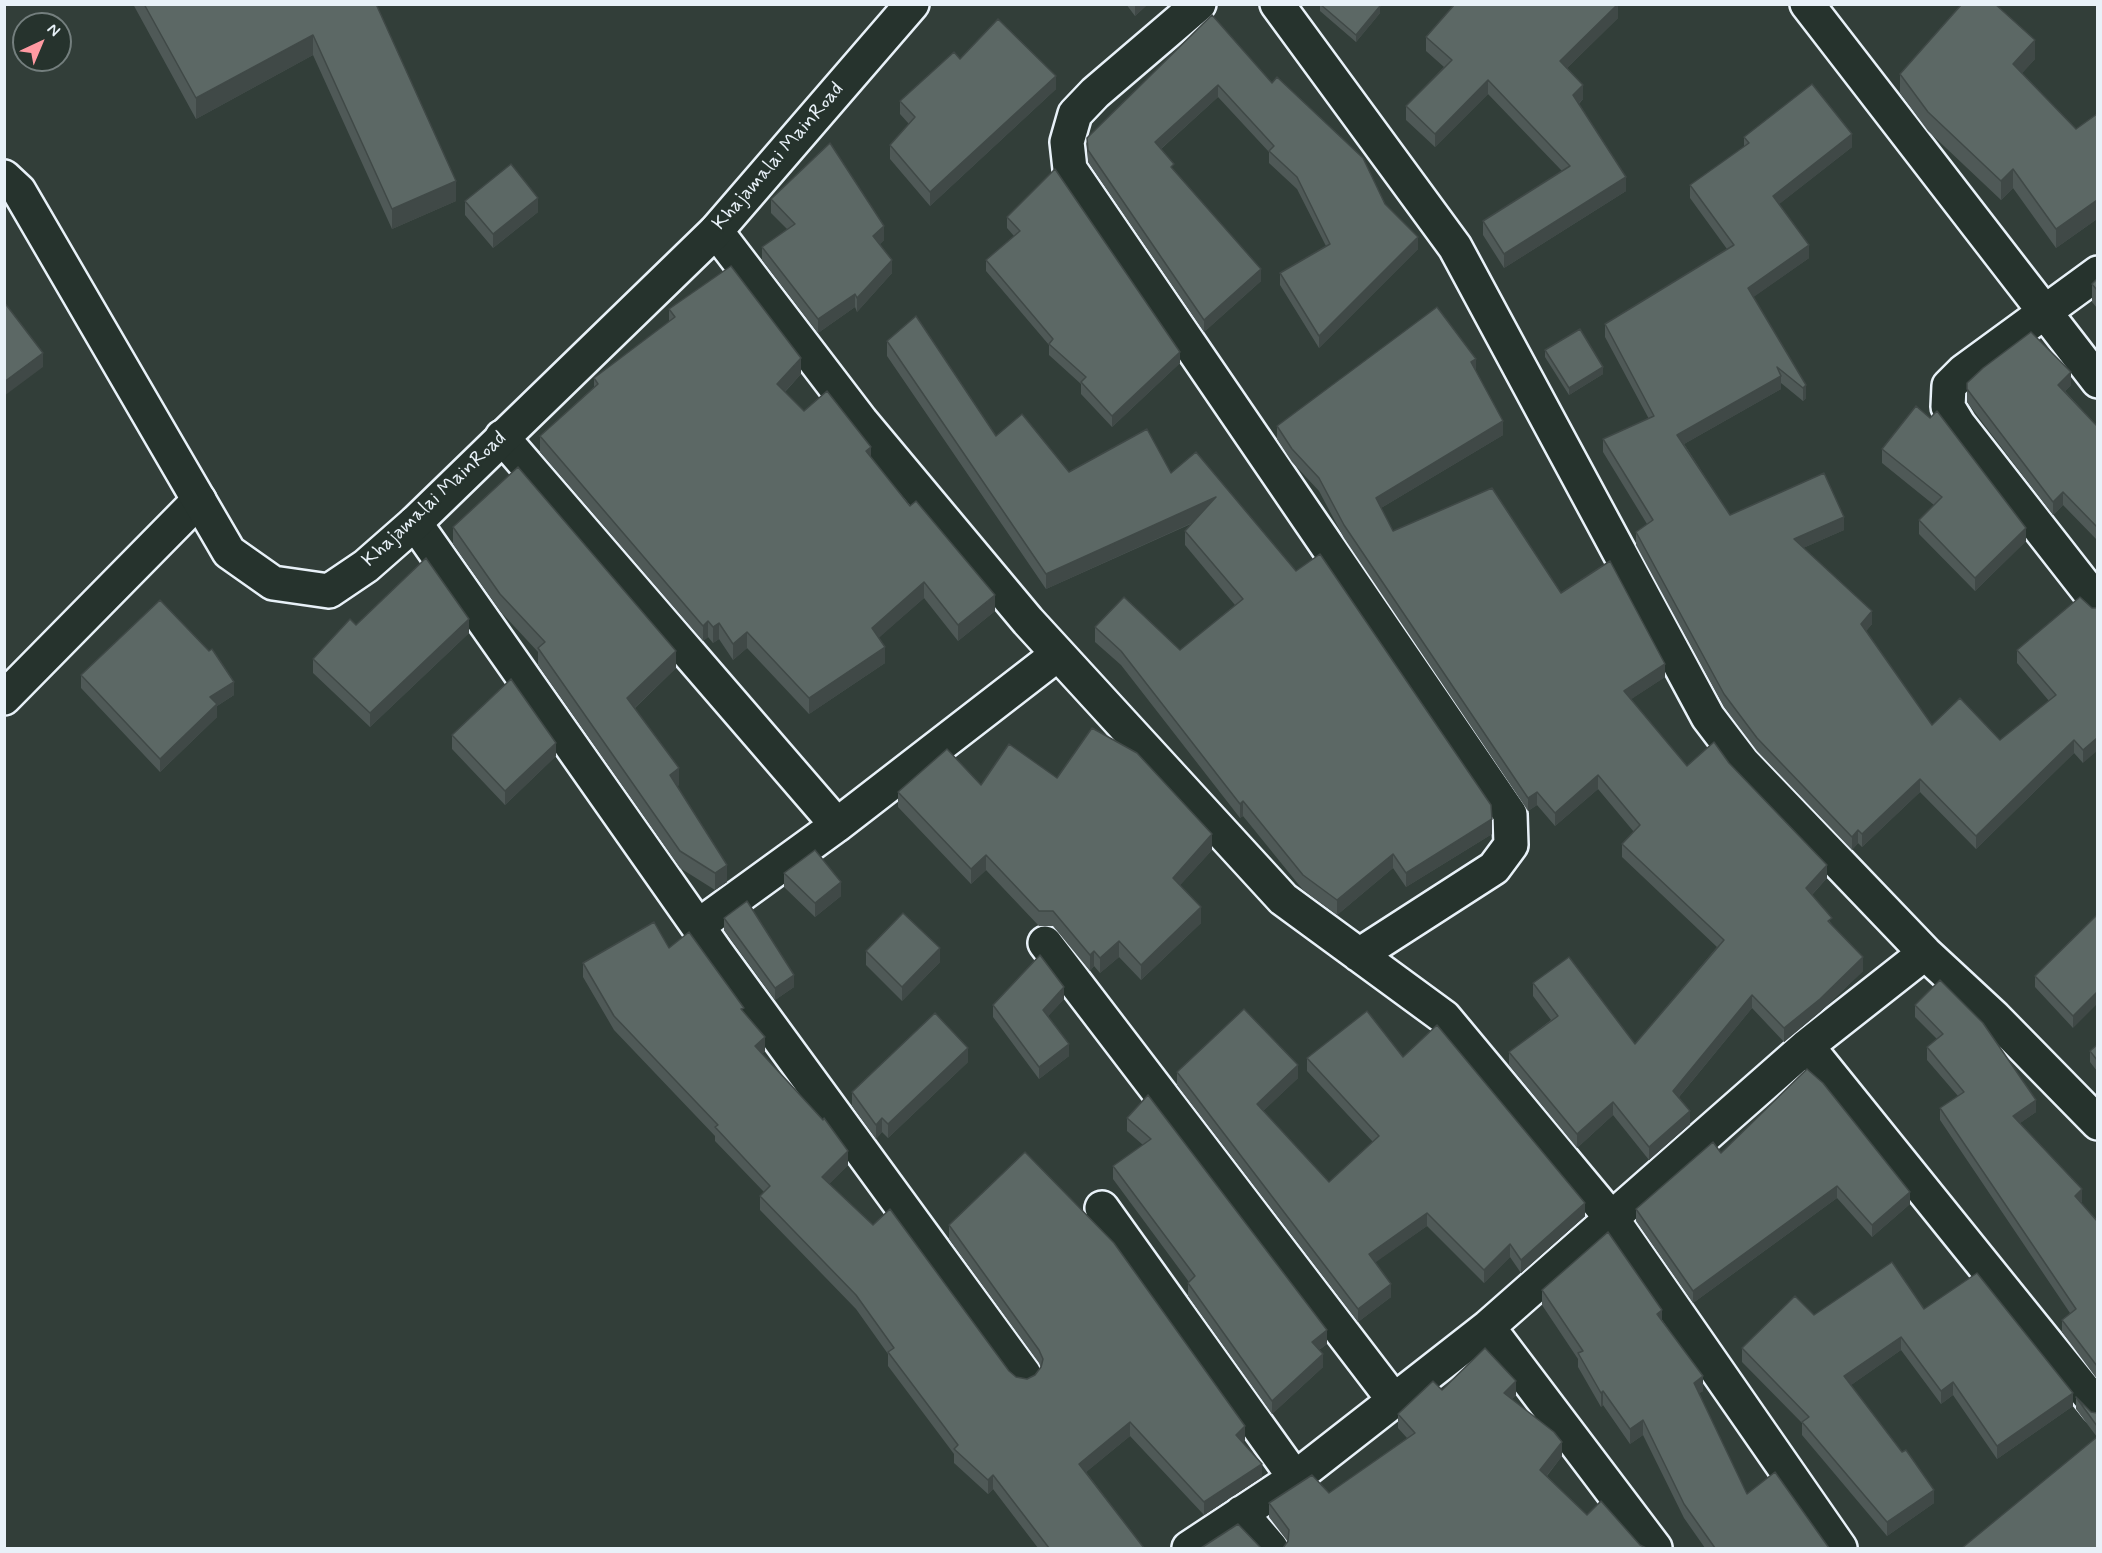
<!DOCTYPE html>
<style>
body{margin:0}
#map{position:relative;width:2102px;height:1553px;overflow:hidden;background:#323e39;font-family:Mynerve,sans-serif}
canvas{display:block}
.frame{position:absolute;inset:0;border:6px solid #e8f1f8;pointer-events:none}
.north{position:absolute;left:12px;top:12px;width:60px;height:60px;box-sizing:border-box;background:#26332d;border:2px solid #747f7e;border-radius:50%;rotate:44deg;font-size:16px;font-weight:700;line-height:24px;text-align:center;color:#e8f1f8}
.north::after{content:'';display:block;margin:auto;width:21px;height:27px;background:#ff9aa2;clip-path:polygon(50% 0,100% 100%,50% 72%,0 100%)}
</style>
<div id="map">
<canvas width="2102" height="1553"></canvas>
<div class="frame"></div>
<div class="north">N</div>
</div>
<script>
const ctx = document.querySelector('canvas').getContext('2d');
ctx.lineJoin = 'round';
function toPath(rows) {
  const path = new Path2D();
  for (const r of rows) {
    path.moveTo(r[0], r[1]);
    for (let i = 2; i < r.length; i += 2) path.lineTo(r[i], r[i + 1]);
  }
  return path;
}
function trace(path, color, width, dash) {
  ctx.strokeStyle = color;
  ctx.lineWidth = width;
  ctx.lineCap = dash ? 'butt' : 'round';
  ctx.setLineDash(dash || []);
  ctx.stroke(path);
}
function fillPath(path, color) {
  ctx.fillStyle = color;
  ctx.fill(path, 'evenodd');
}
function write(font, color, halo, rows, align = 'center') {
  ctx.font = font + ' Mynerve,sans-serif';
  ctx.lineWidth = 4.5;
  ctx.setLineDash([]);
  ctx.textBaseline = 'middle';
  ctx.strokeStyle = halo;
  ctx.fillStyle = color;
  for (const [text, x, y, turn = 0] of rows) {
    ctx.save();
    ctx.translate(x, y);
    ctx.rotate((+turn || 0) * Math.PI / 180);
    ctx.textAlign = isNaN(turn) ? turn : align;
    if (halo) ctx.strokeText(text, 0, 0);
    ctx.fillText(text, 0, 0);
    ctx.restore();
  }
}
const minor = toPath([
 [1199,4,1095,93,1075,114,1067,142,1070,169,1510,814,1511,845,1494,868,1359,955],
 [1277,4,1455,247,1708,717,1743,763,1925,953,1994,1017,2098,1123],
 [1807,4,2098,381],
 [716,231,861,421,1028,621,1283,899,1444,1017,1612,1219,1840,1548],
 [2098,273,1964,371,1949,386,1948,407,1959,425,2098,603],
 [502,437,837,825],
 [415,523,716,952,1024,1374],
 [4,698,199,500],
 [698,926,837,825,1058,654],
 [1045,943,1393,1399],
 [1807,1046,2098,1407],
 [1102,1208,1295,1478],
 [1488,1327,1655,1548],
 [1241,1513,1271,1548],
 [1189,1548,1295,1478,1488,1327,1807,1046,1925,953]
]);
const major = toPath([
 [4,177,19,191,229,552,273,583,329,591,366,566,415,523,716,231,912,4]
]);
trace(minor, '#e8f1f8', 38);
trace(major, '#e8f1f8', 38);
trace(minor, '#26332d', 33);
trace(major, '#26332d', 33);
fillPath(toPath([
 [133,4,376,4,456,201,392,229,313,55,196,119],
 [1126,4,1148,4,1135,16],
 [1320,4,1380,13,1356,42,1320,11],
 [1212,15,1272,83,1385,204,1418,249,1319,348,1280,285,1280,273,1326,246,1297,189,1269,163,1269,152,1218,97,1161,149,1174,171,1261,281,1204,332,1088,162,1087,138],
 [1618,18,1567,68,1583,99,1579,104,1626,191,1504,268,1483,235,1483,221,1562,171,1488,94,1435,147,1406,120,1406,106,1444,67,1426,51,1426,37],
 [960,59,1056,89,930,206,890,159,890,145,909,124,900,114,900,101],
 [2035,59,2022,73,2076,129,2097,114,2097,219,2056,248,2013,188,2001,200,1928,131,1900,93,1900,74],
 [1744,137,1852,147,1779,204,1809,258,1753,297,1806,385,1806,398,1803,401,1781,383,1781,389,1684,444,1730,515,1844,530,1803,548,1872,624,1866,631,1932,725,2000,740,2049,701,2017,663,2017,650,2092,608,2083,763,2074,753,1976,849,1920,792,1862,847,1858,843,1852,850,1757,751,1724,707,1636,545,1636,532,1647,524,1603,452,1603,439,1649,419,1605,337,1605,324,1727,249,1690,198,1690,185,1744,147],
 [771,199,884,240,880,244,892,273,857,312,855,307,818,333,762,260,762,247,787,229,771,213],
 [465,201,538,212,493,248,465,215],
 [1007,217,1180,363,1112,427,1081,394,1081,384,1049,355,1049,345,986,271,986,260,1014,236,1007,228],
 [2097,279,2097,308,2092,302,2092,284],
 [669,309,801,374,785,392,804,411,871,458,995,611,958,641,924,598,878,638,885,663,809,714,747,648,733,660,719,639,713,643,708,637,703,641,540,452,540,436,594,387,594,378,669,322],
 [887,341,996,436,1069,472,1171,473,1492,834,1406,887,1393,868,1337,915,1303,890,1243,816,1240,818,1121,665,1095,642,1095,627,1180,650,1235,605,1185,545,1185,531,1193,523,1046,589,887,356],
 [1545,350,1603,374,1569,395,1545,357],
 [1476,371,1503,435,1381,508,1393,531,1561,593,1665,677,1631,699,1687,766,1729,763,1827,878,1812,895,1863,971,1820,1012,1784,1042,1752,1008,1679,1097,1690,1124,1649,1160,1613,1115,1577,1148,1509,1065,1509,1052,1551,1020,1533,996,1533,983,1635,1044,1717,947,1622,857,1622,844,1634,832,1598,789,1555,826,1537,805,1528,811,1344,538,1319,491,1292,462,1277,439,1277,426],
 [1967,383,2071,385,2065,391,2097,426,2097,540,2063,505,2053,515,1967,402],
 [1930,418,2026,541,1975,591,1919,534,1919,520,1934,505,1882,463,1882,449],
 [453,527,676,668,635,708,679,785,677,786,727,882,715,890,680,868,538,665,538,652,500,611,453,544],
 [356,625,469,633,370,727,313,673,313,659],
 [81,675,234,695,217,706,217,717,160,772,81,688],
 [452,735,556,756,505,805,452,749],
 [1057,778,1212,850,1180,885,1201,923,1141,980,1119,957,1100,973,1094,966,1090,971,1053,926,1039,926,986,870,971,884,898,807,898,792],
 [784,873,841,896,815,917,784,887],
 [2097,915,2073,1028,2035,987,2035,976],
 [724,918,794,987,775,1000,724,930],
 [669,948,744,1012,765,1051,762,1054,848,1165,829,1184,1009,1371,1016,1377,1027,1379,1035,1375,1041,1368,1039,1363,949,1239,949,1225,1245,1440,1243,1442,1262,1477,1204,1515,1130,1436,1086,1472,1144,1548,1038,1548,993,1489,988,1494,954,1463,954,1454,888,1366,888,1354,856,1309,760,1210,760,1196,764,1192,715,1141,715,1136,614,1030,583,977,583,963],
 [866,951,940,962,902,1001,866,965],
 [1064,999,1048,1016,1069,1056,1039,1079,993,1017,993,1005],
 [1915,1005,2036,1112,2020,1123,2082,1201,2081,1203,2097,1220,2097,1379,2062,1332,2062,1320,2070,1313,1940,1120,1940,1108,1958,1096,1927,1060,1927,1047,1937,1039,1915,1017],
 [2097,1045,2097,1071,2090,1062,2090,1051],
 [1403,1057,1585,1216,1521,1273,1510,1257,1484,1283,1427,1226,1375,1262,1391,1297,1358,1322,1177,1085,1177,1072,1298,1078,1263,1111,1329,1182,1373,1142,1307,1071,1307,1058],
 [968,1062,888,1138,882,1132,876,1139,852,1106,852,1092],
 [1148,1095,1327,1344,1319,1350,1323,1367,1272,1414,1188,1296,1188,1283,1189,1282,1113,1179,1113,1166,1143,1145,1127,1131,1127,1118],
 [1721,1153,1910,1204,1872,1237,1837,1198,1693,1303,1636,1221,1636,1209],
 [1542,1290,1662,1322,1703,1391,1699,1393,1747,1494,1829,1548,1705,1548,1684,1518,1643,1435,1630,1444,1603,1405,1601,1407,1578,1367,1578,1359,1542,1305],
 [1924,1309,2073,1406,1997,1459,1953,1395,1941,1404,1901,1350,1851,1385,1934,1503,1887,1536,1802,1435,1802,1423,1742,1362,1742,1348,1814,1315],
 [1442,1390,1516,1395,1512,1399,1562,1456,1547,1476,1587,1515,1640,1545,1288,1542,1269,1517,1269,1503,1329,1493,1407,1438,1398,1428,1398,1414],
 [2076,1397,2091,1412,2097,1413,2097,1548,2097,1437,2076,1409]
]), '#4f5957');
fillPath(toPath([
 [1135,4,1148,4,1135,16],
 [1618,4,1618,18,1560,75,1560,61],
 [1380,6,1380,13,1356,42,1356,35],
 [313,35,313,55,196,119,196,98],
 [2035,40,2035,59,2013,83,2013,64],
 [1056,76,1056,89,930,206,930,192],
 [1488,80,1488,94,1435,147,1435,134],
 [1218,85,1218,97,1155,154,1155,142],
 [1583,85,1583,99,1573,109,1573,95],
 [1852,134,1852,147,1773,209,1773,196],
 [2013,169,2013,188,2001,200,2001,181],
 [1626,177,1626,191,1504,268,1504,254],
 [456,181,456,201,392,229,392,209],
 [538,198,538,212,493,248,493,234],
 [2097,200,2097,219,2056,248,2056,229],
 [884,226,884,240,873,250,873,236],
 [1418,237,1418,249,1319,348,1319,336],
 [1809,245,1809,258,1748,301,1748,288],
 [892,260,892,273,857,312,857,298],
 [1261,269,1261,281,1204,332,1204,320],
 [855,294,855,307,818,333,818,319],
 [1180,352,1180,363,1112,427,1112,416],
 [43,353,43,367,4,396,4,382],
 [801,358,801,374,777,400,777,384],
 [1476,359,1476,372,1471,362],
 [1603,367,1603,374,1569,395,1569,388],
 [2071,372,2071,385,2058,398,2058,385],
 [1781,376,1781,389,1677,448,1677,435],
 [1806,385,1806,398,1803,401,1803,388],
 [1503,421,1503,435,1376,511,1376,498],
 [871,447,871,463,866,451],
 [2063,492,2063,505,2053,515,2053,502],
 [1216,497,1216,512,1046,589,1046,574],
 [1844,517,1844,530,1794,552,1794,539],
 [2026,528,2026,541,1975,591,1975,578],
 [924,582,924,598,872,644,872,628],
 [995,595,995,611,958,641,958,625],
 [1872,611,1872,624,1861,637,1861,624],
 [469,619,469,633,370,727,370,713],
 [708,621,708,637,703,641,703,626],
 [719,623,719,639,713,643,713,627],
 [747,632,747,648,733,660,733,644],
 [885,647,885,663,809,714,809,698],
 [676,651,676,668,627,715,627,698],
 [1665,664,1665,677,1624,704,1624,691],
 [234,682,234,695,217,706,217,717,160,772,160,759,210,697],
 [2097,738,2097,751,2083,763,2083,750],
 [2074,740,2074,753,1976,849,1976,836],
 [556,743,556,756,505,805,505,791],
 [679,768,679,785,670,792,670,775],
 [1598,775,1598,789,1555,826,1555,813],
 [1920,779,1920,792,1862,847,1862,834],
 [1537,792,1537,805,1528,811,1528,798],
 [1243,801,1243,816,1240,818,1240,804],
 [1492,819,1492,834,1406,887,1406,873],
 [1858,830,1858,843,1852,850,1852,837],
 [1212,834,1212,850,1173,893,1173,878],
 [1393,854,1393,868,1337,915,1337,900],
 [986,855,986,870,971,884,971,869],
 [727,865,727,882,715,890,715,873],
 [1827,865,1827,878,1806,901,1806,888],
 [841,882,841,896,815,917,815,903],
 [1201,907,1201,923,1141,980,1141,965],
 [1119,941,1119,957,1100,973,1100,958],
 [940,948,940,962,902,1001,902,987],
 [1094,951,1094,966,1090,971,1090,955],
 [1863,957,1863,971,1820,1012,1784,1042,1784,1028],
 [794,975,794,987,775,1000,775,988],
 [1064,987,1064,999,1043,1022,1043,1010],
 [2097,992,2097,1004,2073,1028,2073,1016],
 [1752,995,1752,1008,1673,1104,1673,1091],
 [765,1037,765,1051,755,1060,755,1046],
 [1069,1044,1069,1056,1039,1079,1039,1067],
 [968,1048,968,1062,888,1138,888,1124],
 [1298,1065,1298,1078,1257,1117,1257,1104],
 [2036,1100,2036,1112,2013,1128,2013,1116],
 [1613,1102,1613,1115,1577,1148,1577,1134],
 [1690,1111,1690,1124,1649,1160,1649,1147],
 [882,1118,882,1132,876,1139,876,1125],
 [848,1151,848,1165,822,1191,822,1177],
 [1837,1186,1837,1198,1693,1303,1693,1291],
 [2082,1189,2082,1201,2075,1209,2075,1196],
 [1910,1192,1910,1204,1872,1237,1872,1225],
 [1585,1203,1585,1216,1521,1273,1521,1260],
 [1427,1213,1427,1226,1369,1267,1369,1254],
 [1510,1244,1510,1257,1484,1283,1484,1270],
 [1391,1284,1391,1297,1358,1322,1358,1309],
 [1662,1310,1662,1325,1657,1314],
 [1327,1330,1327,1344,1312,1355,1312,1342],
 [1901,1337,1901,1350,1844,1390,1844,1376],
 [1323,1354,1323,1367,1272,1414,1272,1401],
 [1703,1376,1703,1391,1694,1397,1694,1383],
 [1516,1381,1516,1395,1504,1407,1504,1393],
 [1953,1382,1953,1395,1941,1404,1941,1391],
 [1603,1391,1603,1405,1601,1407,1601,1393],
 [2073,1393,2073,1406,1997,1459,1997,1446],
 [1643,1420,1643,1435,1630,1444,1630,1429],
 [1130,1422,1130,1436,1079,1478,1079,1464],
 [1245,1426,1245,1440,1236,1449,1236,1435],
 [1562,1442,1562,1456,1540,1484,1540,1470],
 [1262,1464,1262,1477,1204,1515,1204,1502],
 [993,1475,993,1489,988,1494,988,1480],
 [1934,1490,1934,1503,1887,1536,1887,1522]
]), '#404947');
const building = toPath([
 [144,4,376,4,456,181,392,209,313,35,196,98,144,4],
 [1320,4,1378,4,1380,6,1356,35,1320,4],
 [1455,4,1618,4,1560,61,1583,85,1573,95,1626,177,1504,254,1483,221,1570,166,1488,80,1435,134,1406,106,1452,60,1426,37,1455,4],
 [1962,4,1995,4,2035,40,2013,64,2076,129,2097,114,2097,200,2056,229,2013,169,2001,181,1928,112,1900,74,1962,4],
 [1212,15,1272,83,1277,77,1363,158,1385,204,1418,237,1319,336,1280,273,1330,244,1297,177,1269,151,1274,146,1218,85,1155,142,1174,164,1171,167,1261,269,1204,320,1088,150,1087,138,1212,15],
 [998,19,1056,76,930,192,890,145,915,117,900,101,954,52,960,59,998,19],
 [1812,84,1852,134,1773,196,1809,245,1748,288,1806,385,1803,388,1777,367,1781,376,1677,435,1730,515,1824,473,1844,517,1794,539,1872,611,1861,624,1932,725,1960,698,2000,740,2056,695,2017,650,2080,597,2092,608,2097,608,2097,738,2083,750,2074,740,1976,836,1920,779,1862,834,1858,830,1852,837,1757,738,1724,694,1636,532,1653,520,1603,439,1654,416,1605,324,1734,245,1690,185,1749,143,1744,137,1812,84],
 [830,143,884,226,873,236,892,260,857,298,855,294,818,319,762,247,795,224,771,199,830,143],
 [511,164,538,198,493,234,465,201,511,164],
 [1055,169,1180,352,1112,416,1081,382,1086,377,1049,344,1053,339,986,260,1020,231,1007,217,1055,169],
 [731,266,801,358,777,384,804,411,827,391,871,447,866,451,910,506,916,501,995,595,958,625,924,582,872,628,885,647,809,698,747,632,733,644,719,623,713,627,708,621,703,626,540,436,598,384,594,378,675,317,669,309,731,266],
 [2097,279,2097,290,2092,284,2097,279],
 [4,302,43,353,4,382,4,302],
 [1437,307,1476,359,1471,362,1503,421,1376,498,1393,531,1492,488,1561,593,1610,561,1665,664,1624,691,1687,766,1714,742,1729,763,1827,865,1806,888,1832,918,1828,921,1863,957,1820,999,1784,1028,1752,995,1673,1091,1690,1111,1649,1147,1613,1102,1577,1134,1509,1052,1558,1016,1533,983,1569,957,1635,1044,1724,940,1622,844,1640,825,1598,775,1555,813,1537,792,1528,798,1344,525,1319,478,1292,449,1277,426,1437,307],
 [916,316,996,436,1022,414,1069,472,1147,429,1171,473,1196,452,1296,571,1320,554,1491,805,1492,819,1406,873,1393,854,1337,900,1303,875,1243,801,1240,804,1121,651,1095,627,1124,597,1180,650,1243,599,1185,531,1216,497,1046,574,887,341,916,316],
 [1580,329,1603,367,1569,388,1545,350,1580,329],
 [2031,332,2071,372,2058,385,2097,426,2097,527,2063,492,2053,502,1967,389,1967,383,1983,368,2031,332],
 [1916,406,1930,418,1937,411,2026,528,1975,578,1919,520,1942,497,1882,449,1916,406],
 [518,467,676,651,627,698,679,768,670,775,727,865,715,873,680,851,538,648,545,642,500,594,453,527,518,467],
 [426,558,469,619,370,713,313,659,350,619,356,625,426,558],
 [160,600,209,651,212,649,234,682,210,697,217,704,160,759,81,675,160,600],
 [511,679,556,743,505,791,452,735,511,679],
 [1092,728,1137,753,1212,834,1173,878,1201,907,1141,965,1119,941,1100,958,1094,951,1090,955,1053,911,1039,911,986,855,971,869,898,792,947,749,981,785,1009,744,1057,778,1092,728],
 [815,850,841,882,815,903,784,873,815,850],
 [747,901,794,975,775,988,724,918,747,901],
 [903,913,940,948,902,987,866,951,903,913],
 [2097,915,2097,992,2073,1016,2035,976,2097,915],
 [654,922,669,948,689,932,744,1008,741,1009,765,1037,755,1046,823,1120,824,1118,848,1151,822,1177,873,1225,890,1209,1009,1371,1016,1377,1027,1379,1035,1375,1041,1367,1043,1359,1039,1350,949,1225,1025,1152,1114,1243,1245,1426,1236,1435,1262,1464,1204,1502,1130,1422,1079,1464,1144,1548,1049,1548,993,1475,988,1480,954,1449,958,1445,888,1352,894,1348,856,1295,760,1196,770,1186,715,1127,718,1125,614,1016,583,963,654,922],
 [1040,955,1064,987,1043,1010,1069,1044,1039,1067,993,1005,1040,955],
 [1940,980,1983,1023,2036,1100,2013,1116,2082,1189,2075,1196,2097,1221,2097,1366,2062,1320,2076,1309,1940,1108,1964,1092,1927,1047,1943,1034,1915,1005,1940,980],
 [1244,1009,1298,1065,1257,1104,1329,1182,1379,1136,1307,1058,1367,1011,1403,1057,1437,1025,1585,1203,1521,1260,1510,1244,1484,1270,1427,1213,1369,1254,1391,1284,1358,1309,1177,1072,1244,1009],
 [935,1013,968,1048,888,1124,882,1118,876,1125,852,1092,935,1013],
 [2097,1045,2097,1060,2090,1051,2097,1045],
 [1807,1069,1823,1083,1910,1192,1872,1225,1837,1186,1693,1291,1636,1209,1713,1142,1721,1153,1807,1069],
 [1148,1095,1327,1330,1312,1342,1323,1354,1272,1401,1188,1283,1195,1276,1113,1166,1151,1139,1127,1118,1148,1095],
 [1608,1232,1662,1310,1657,1314,1703,1376,1694,1383,1747,1494,1775,1472,1829,1548,1715,1548,1684,1504,1643,1420,1630,1429,1603,1391,1601,1393,1578,1353,1583,1351,1542,1290,1608,1232],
 [1892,1262,1924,1309,1977,1273,2073,1393,1997,1446,1953,1382,1941,1391,1901,1337,1844,1376,1902,1452,1906,1450,1934,1490,1887,1522,1802,1422,1809,1417,1742,1348,1795,1296,1814,1315,1892,1262],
 [1485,1348,1516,1381,1504,1393,1554,1432,1562,1442,1540,1470,1587,1515,1601,1501,1640,1545,1646,1548,1283,1548,1288,1541,1289,1530,1269,1503,1312,1475,1329,1493,1415,1433,1398,1414,1433,1381,1442,1390,1485,1348],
 [2076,1397,2091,1412,2097,1413,2097,1426,2076,1397],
 [2097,1437,2097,1548,1962,1548,2097,1437],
 [1238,1524,1261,1548,1201,1548,1238,1524]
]);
fillPath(building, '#5c6865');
trace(building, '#404947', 1.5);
write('20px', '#e8f1f8', '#26332d', [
 ["Khajamalai MainRoad",779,157,-49],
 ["Khajamalai MainRoad",435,500,-43]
]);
</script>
